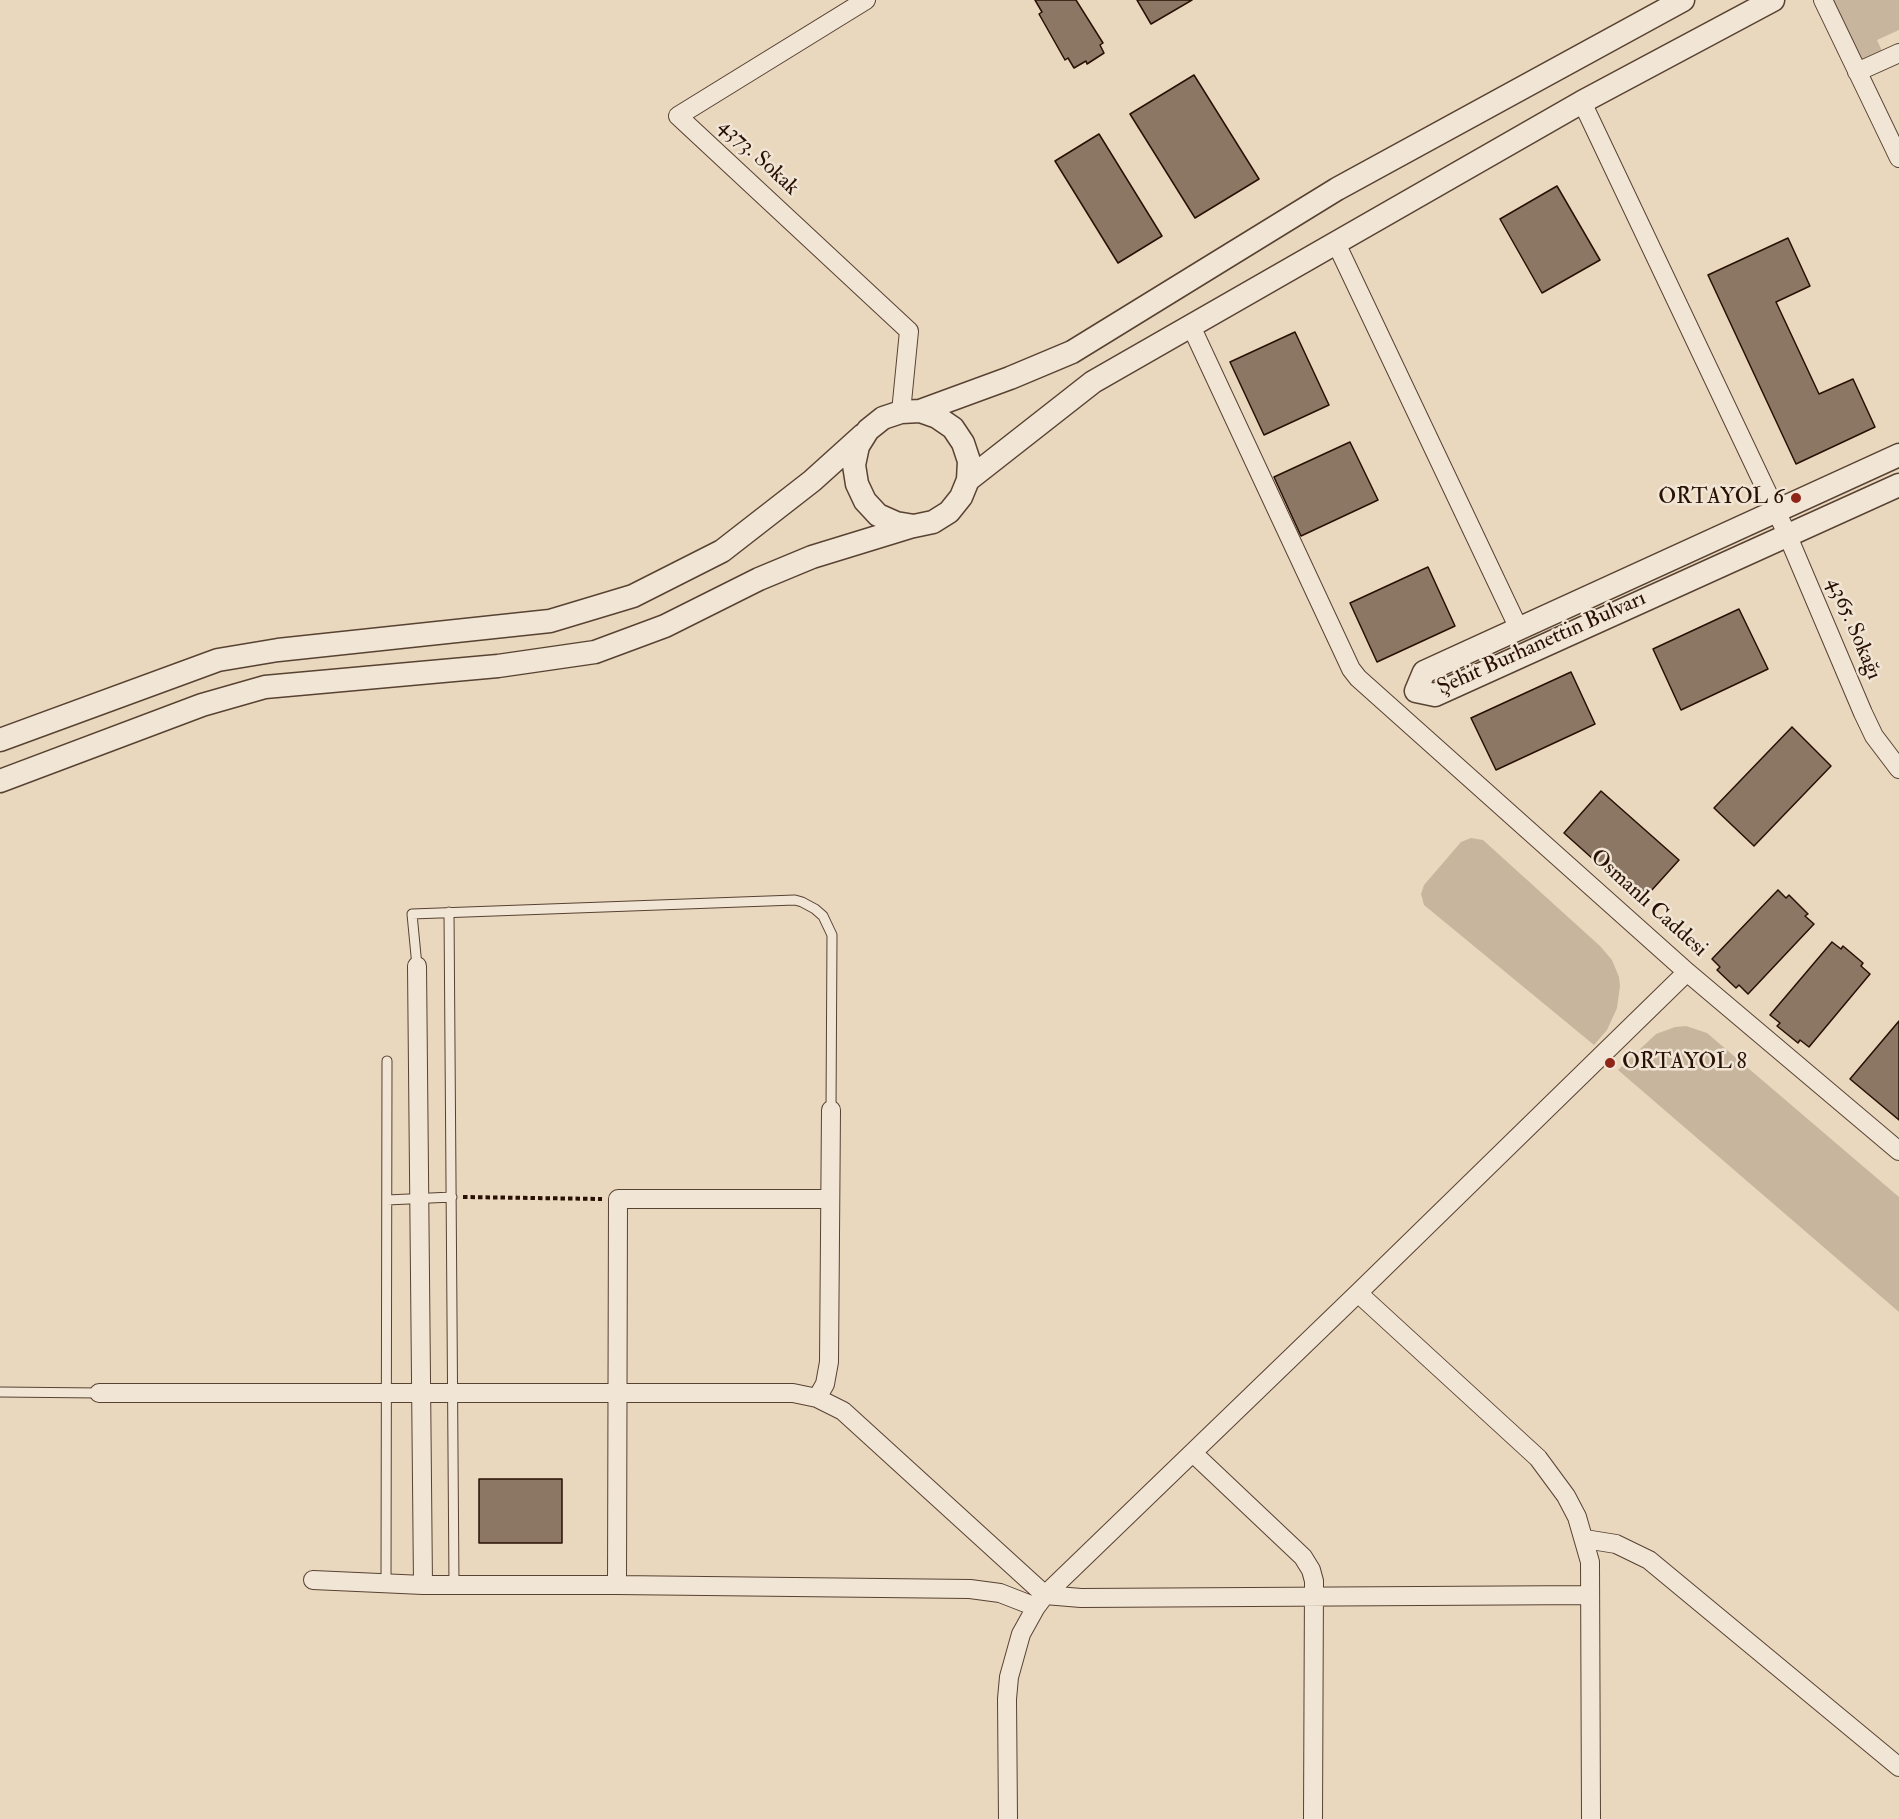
<!DOCTYPE html>
<meta charset="utf-8">
<style>
body{margin:0}
canvas{display:block;background:#e9d7be}
</style>
<canvas width="1899" height="1819"></canvas>
<script>
const ctx = document.querySelector('canvas').getContext('2d');
ctx.lineJoin = 'round';
function fillPath(path, color) {
  ctx.fillStyle = color;
  ctx.fill(path, 'evenodd');
}
function toPath(rows) {
  const path = new Path2D();
  for (const r of rows) {
    path.moveTo(r[0], r[1]);
    for (let i = 2; i < r.length; i += 2) path.lineTo(r[i], r[i + 1]);
  }
  return path;
}
function trace(path, color, width, dash) {
  ctx.strokeStyle = color;
  ctx.lineWidth = width;
  ctx.lineCap = dash ? 'butt' : 'round';
  ctx.setLineDash(dash || []);
  ctx.stroke(path);
}
function write(font, color, halo, rows, align = 'center') {
  ctx.font = font + ' "IM FELL Double Pica",serif';
  ctx.lineWidth = 5;
  ctx.setLineDash([]);
  ctx.textBaseline = 'middle';
  ctx.strokeStyle = halo;
  ctx.fillStyle = color;
  for (const [text, x, y, turn = 0] of rows) {
    ctx.save();
    ctx.translate(x, y);
    ctx.rotate((+turn || 0) * Math.PI / 180);
    ctx.textAlign = isNaN(turn) ? turn : align;
    if (halo) ctx.strokeText(text, 0, 0);
    ctx.fillText(text, 0, 0);
    ctx.restore();
  }
}
fillPath(toPath([
 [1825,0,1899,0,1899,30,1877,40,1883,53,1851,68],
 [1471,838,1483,840,1600,946,1612,960,1619,977,1620,986,1617,1008,1607,1030,1594,1045,1424,905,1421,894,1424,885,1461,842],
 [1686,1026,1707,1033,1899,1197,1899,1312,1618,1070,1656,1034,1675,1027]
]), '#c8b59e');
const building = toPath([
 [1035,0,1076,0,1103,43,1100,45,1104,53,1087,64,1086,61,1074,68,1068,58,1065,60,1039,14,1042,12,1035,0],
 [1137,0,1192,0,1151,24,1137,0],
 [1194,75,1259,179,1195,218,1130,114,1194,75],
 [1099,134,1162,236,1118,263,1055,161,1099,134],
 [1557,186,1600,260,1542,293,1500,219,1557,186],
 [1788,238,1810,286,1776,302,1819,394,1853,379,1875,427,1796,464,1708,275,1788,238],
 [1295,332,1329,405,1264,435,1230,362,1295,332],
 [1350,442,1378,500,1301,536,1274,477,1350,442],
 [1428,567,1455,626,1377,662,1350,603,1428,567],
 [1739,609,1768,669,1681,710,1653,649,1739,609],
 [1571,672,1595,724,1496,770,1471,718,1571,672],
 [1792,727,1831,766,1754,846,1714,808,1792,727],
 [1601,791,1679,860,1641,902,1564,833,1601,791],
 [1778,890,1786,898,1789,895,1808,914,1805,916,1814,924,1748,994,1739,985,1736,988,1717,970,1720,967,1712,959,1778,890],
 [1832,942,1841,949,1843,946,1863,963,1861,966,1870,974,1809,1047,1800,1040,1798,1043,1777,1026,1780,1023,1770,1015,1832,942],
 [1899,1021,1899,1120,1850,1079,1899,1021],
 [479,1479,562,1479,562,1543,479,1543,479,1479]
]);
fillPath(building, '#8c7765');
trace(building, '#281004', 1.5);
const service = toPath([
 [449,912,454,1585],
 [417,966,412,914,795,900,802,902,815,909,823,916,832,935,831,1110],
 [387,1200,452,1197],
 [0,1392,99,1393],
 [386,1583,387,1061]
]);
const minor = toPath([
 [866,0,678,116,909,331,901,412],
 [1823,0,1899,158],
 [1857,72,1899,53],
 [1582,102,1787,534,1863,713,1874,736,1899,769],
 [1336,243,1519,629],
 [1191,326,1351,669,1358,678,1687,972,1899,1151],
 [417,966,423,1585],
 [1358,1293,1538,1458,1566,1496,1577,1517,1590,1562,1591,1819],
 [99,1393,793,1393,817,1398,843,1411,1045,1595,1081,1598,1590,1595],
 [817,1398,825,1384,829,1362,831,1110],
 [1193,1453,1303,1557,1311,1570,1314,1581,1313,1819],
 [1585,1539,1616,1544,1649,1560,1899,1767],
 [313,1580,423,1585,617,1585,970,1589,1000,1593,1036,1607],
 [617,1585,618,1199,830,1199],
 [1008,1819,1007,1699,1009,1677,1021,1634,1036,1607,1045,1595,1358,1293,1687,972]
]);
const tertiary = toPath([
 [920,411,1010,378,1072,352,1337,189,1683,0],
 [1899,455,1424,672,1416,691,1435,695,1899,485],
 [968,480,969,461,963,443,953,428,937,417,920,411,901,412,883,418,868,430,858,446,854,465,857,484,865,501,878,515,896,523,914,526,933,522,949,512,961,497,968,480,1093,382,1582,102,1773,0],
 [0,740,218,660,278,650,550,621,633,596,722,551,812,481,863,435],
 [0,781,202,705,265,687,498,666,595,652,665,626,759,579,812,557,913,526]
]);
trace(service, '#584232', 11);
trace(minor, '#584232', 20);
trace(tertiary, '#584232', 25);
trace(toPath([
 [463,1197,602,1199]
]), '#281004', 4, [4.5, 3]);
trace(service, '#f1e5d5', 9);
trace(minor, '#f1e5d5', 18);
trace(tertiary, '#f1e5d5', 22);
for (const [x, y, r, color] of [
 [1796,498,6,"#8f2418"],
 [1610,1063,6,"#8f2418"]
]) {
  const dot = new Path2D();
  dot.arc(x, y, r, 0, 2 * Math.PI);
  ctx.fillStyle = color;
  ctx.fill(dot);
  trace(dot, '#f1e5d5', 2);
}
write('22px', '#281004', '#f1e5d5', [
 ["4373. Sokak",758,158,43],
 ["4365. Sokağı",1853,629,67],
 ["Şehit Burhanettin Bulvarı",1542,644,-24],
 ["Osmanlı Caddesi",1648,904,42]
]);
write('22px', '#281004', '#f1e5d5', [
 ["ORTAYOL 6",1784,498],
 ["ORTAYOL 8",1622,1063,"left"]
], 'right');
</script>
